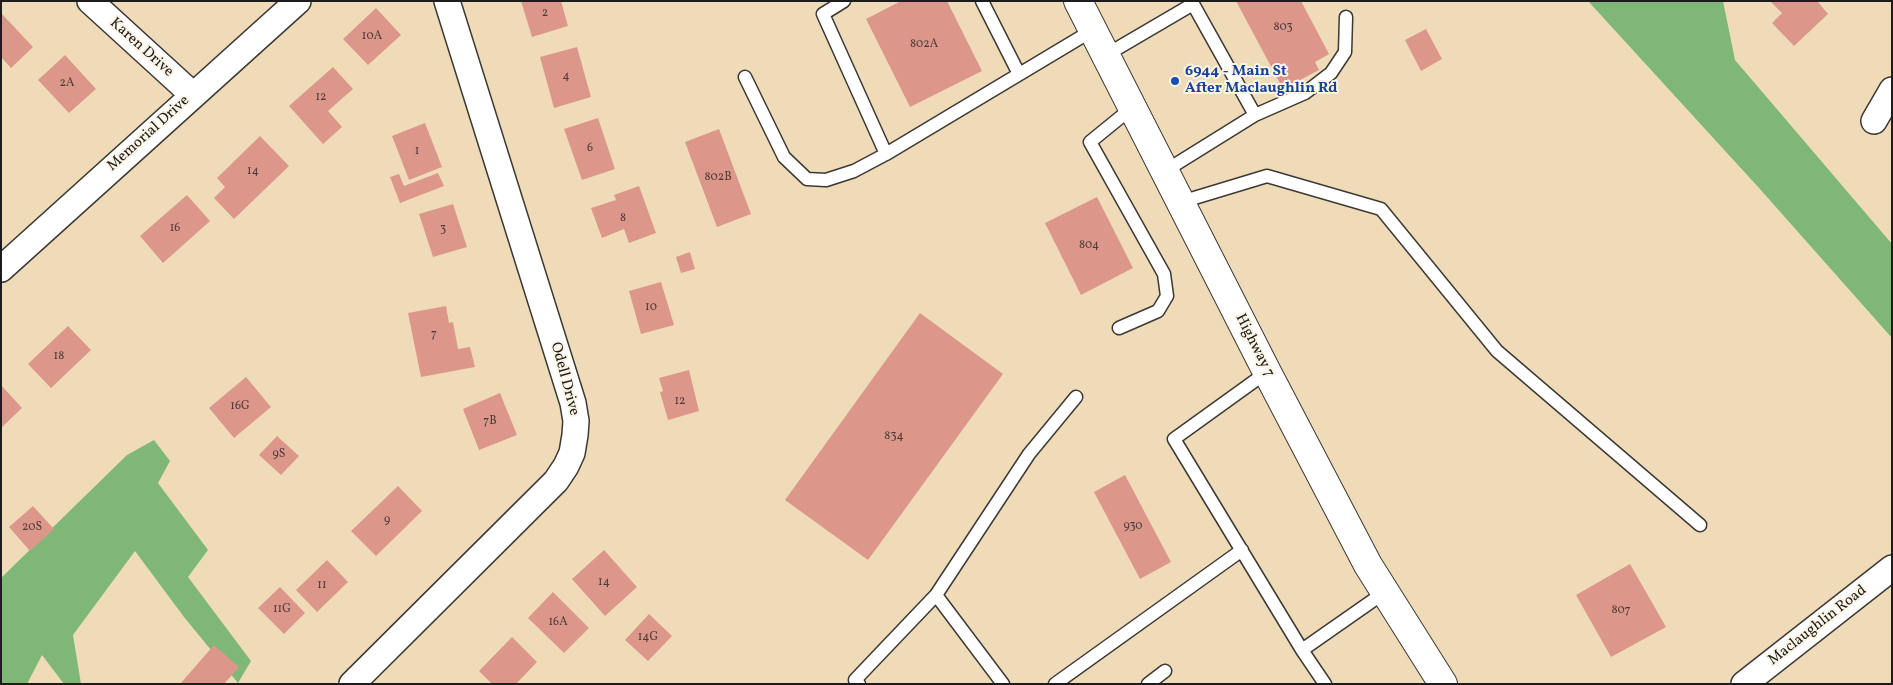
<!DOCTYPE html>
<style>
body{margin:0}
#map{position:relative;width:1893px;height:685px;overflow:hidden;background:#f0dbb9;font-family:Vollkorn,serif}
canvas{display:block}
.frame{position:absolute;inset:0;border:2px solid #1c1c1c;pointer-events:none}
</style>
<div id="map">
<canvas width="1893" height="685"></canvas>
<div class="frame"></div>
</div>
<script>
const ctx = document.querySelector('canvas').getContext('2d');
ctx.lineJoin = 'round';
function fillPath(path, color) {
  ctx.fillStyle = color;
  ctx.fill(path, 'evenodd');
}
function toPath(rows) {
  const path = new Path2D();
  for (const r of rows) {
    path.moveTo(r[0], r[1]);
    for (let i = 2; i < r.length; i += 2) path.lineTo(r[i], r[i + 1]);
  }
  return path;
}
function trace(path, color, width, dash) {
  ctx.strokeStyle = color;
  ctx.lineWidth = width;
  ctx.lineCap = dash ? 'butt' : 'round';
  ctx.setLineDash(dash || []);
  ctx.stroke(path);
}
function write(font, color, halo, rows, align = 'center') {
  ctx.font = font + ' Vollkorn,serif';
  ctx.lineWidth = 4;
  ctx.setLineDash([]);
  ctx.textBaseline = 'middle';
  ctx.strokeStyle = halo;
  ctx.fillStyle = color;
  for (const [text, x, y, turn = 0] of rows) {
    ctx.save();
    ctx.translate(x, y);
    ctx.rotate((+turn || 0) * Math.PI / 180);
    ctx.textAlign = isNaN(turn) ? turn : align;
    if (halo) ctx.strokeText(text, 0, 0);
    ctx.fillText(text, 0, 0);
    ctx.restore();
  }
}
fillPath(toPath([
 [1588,1,1723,1,1735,60,1892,244,1892,338,1759,188],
 [154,440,170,461,158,483,208,550,188,577,251,661,238,683,184,617,135,551,73,635,81,684,64,684,42,655,27,684,1,684,1,578,127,455]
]), '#7fb876');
fillPath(toPath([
 [521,1,561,1,568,26,532,37],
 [901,1,947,1,982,71,910,107,866,19],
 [1236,1,1301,1,1329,54,1315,62,1319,70,1283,89],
 [1770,1,1817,1,1828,14,1794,46,1772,23,1782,13],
 [376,8,401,35,368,65,343,39],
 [1,13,33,47,11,68,1,57],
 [1426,29,1442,59,1421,71,1405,40],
 [577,47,591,97,554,108,540,57],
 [65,55,96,89,69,113,38,80],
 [333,67,353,89,328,111,342,127,323,144,289,106],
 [598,118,615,169,582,180,564,129],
 [425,123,442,167,409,180,392,136],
 [719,129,751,214,717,227,685,142],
 [260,136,289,166,234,219,214,198,225,187,217,178],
 [438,173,444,186,400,203,390,177,399,174,404,186],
 [639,186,656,233,629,243,624,229,602,238,591,208,616,200,614,195],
 [187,195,210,221,163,263,140,236],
 [1097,197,1133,268,1081,295,1045,223],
 [453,204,467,247,433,257,419,214],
 [690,252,695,269,681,273,676,257],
 [661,282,674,325,641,334,629,291],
 [446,306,449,323,453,322,458,349,470,347,475,367,421,377,408,313],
 [920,313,1003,374,868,560,785,500],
 [68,326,91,350,51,388,28,364],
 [689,370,699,411,668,420,660,392,663,391,659,378],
 [246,377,271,407,234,438,209,408],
 [1,385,22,408,1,428],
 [500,393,517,435,479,450,463,409],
 [277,436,299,456,281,475,259,455],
 [1125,475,1171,562,1140,579,1094,492],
 [398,486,422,511,376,556,351,531],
 [33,506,54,529,30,551,9,527],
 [604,550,637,587,605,616,572,579],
 [327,560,348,582,317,612,296,590],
 [1630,564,1666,627,1611,657,1576,595],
 [280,587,305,613,284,634,258,608],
 [553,592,589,628,564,653,528,618],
 [649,614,672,636,648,661,625,640],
 [512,637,537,662,516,684,492,684,479,671],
 [214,645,239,667,224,684,180,684]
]), '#dc978a');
const lane = toPath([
 [844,1,823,14,886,154,1093,30],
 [982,1,1019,74],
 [1106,55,1193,4,1255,115,1165,171],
 [745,77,784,157,807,179,826,180,854,171,886,154],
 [1255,115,1305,93,1331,73,1345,52,1346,17],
 [1181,202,1267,176,1381,209,1497,351,1700,525],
 [1119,328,1158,311,1167,296,1164,274,1090,142,1133,107],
 [1267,372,1174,439,1302,650],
 [936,595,1029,454,1076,397],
 [859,684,855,680,936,595,1003,684],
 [1055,684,1242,550],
 [1148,684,1165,671],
 [1325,684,1302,650,1385,592]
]);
const street = toPath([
 [90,1,193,95],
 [1874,121,1892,90],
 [1,269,298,1],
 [352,684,556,481,566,466,572,453,575,435,576,421,573,403,447,1],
 [1744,684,1892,568]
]);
const primary = toPath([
 [1078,1,1267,372,1368,565,1443,684]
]);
trace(lane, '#3c3934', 15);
trace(street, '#3c3934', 28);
trace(primary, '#3c3934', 30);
trace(lane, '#fff', 12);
trace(street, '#fff', 25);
trace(primary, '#fff', 28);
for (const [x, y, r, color] of [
 [1175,81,5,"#1a4fb4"]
]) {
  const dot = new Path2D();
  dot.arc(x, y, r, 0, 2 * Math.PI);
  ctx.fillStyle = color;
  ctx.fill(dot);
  trace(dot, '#fcf5e5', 2);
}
write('12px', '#4c3b38', null, [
 ["2",545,14],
 ["803",1283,28],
 ["10A",372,37],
 ["802A",924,45],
 ["4",566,77],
 ["2A",67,84],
 ["12",321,98],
 ["6",590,149],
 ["1",417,152],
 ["14",253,172],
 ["802B",718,178],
 ["8",623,219],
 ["16",175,229],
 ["3",443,230],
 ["804",1089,246],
 ["10",651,308],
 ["7",434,335],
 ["18",59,357],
 ["12",680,402],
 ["16G",240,407],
 ["7B",490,422],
 ["834",894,437],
 ["9S",279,455],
 ["9",387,521],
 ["930",1133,527],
 ["20S",32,528],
 ["14",604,583],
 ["11",322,586],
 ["11G",282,610],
 ["807",1621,611],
 ["16A",558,623],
 ["14G",648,638]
]);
write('15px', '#1c1c1c', '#fcf5e5', [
 ["Karen Drive",141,48,42],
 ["Memorial Drive",149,134,-42],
 ["Highway 7",1254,346,63],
 ["Odell Drive",564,379,75],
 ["Maclaughlin Road",1818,626,-38]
]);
write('bold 15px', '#164399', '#fcf5e5', [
 ["6944 - Main St",1185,72],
 ["After Maclaughlin Rd",1185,89]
], 'left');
</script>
